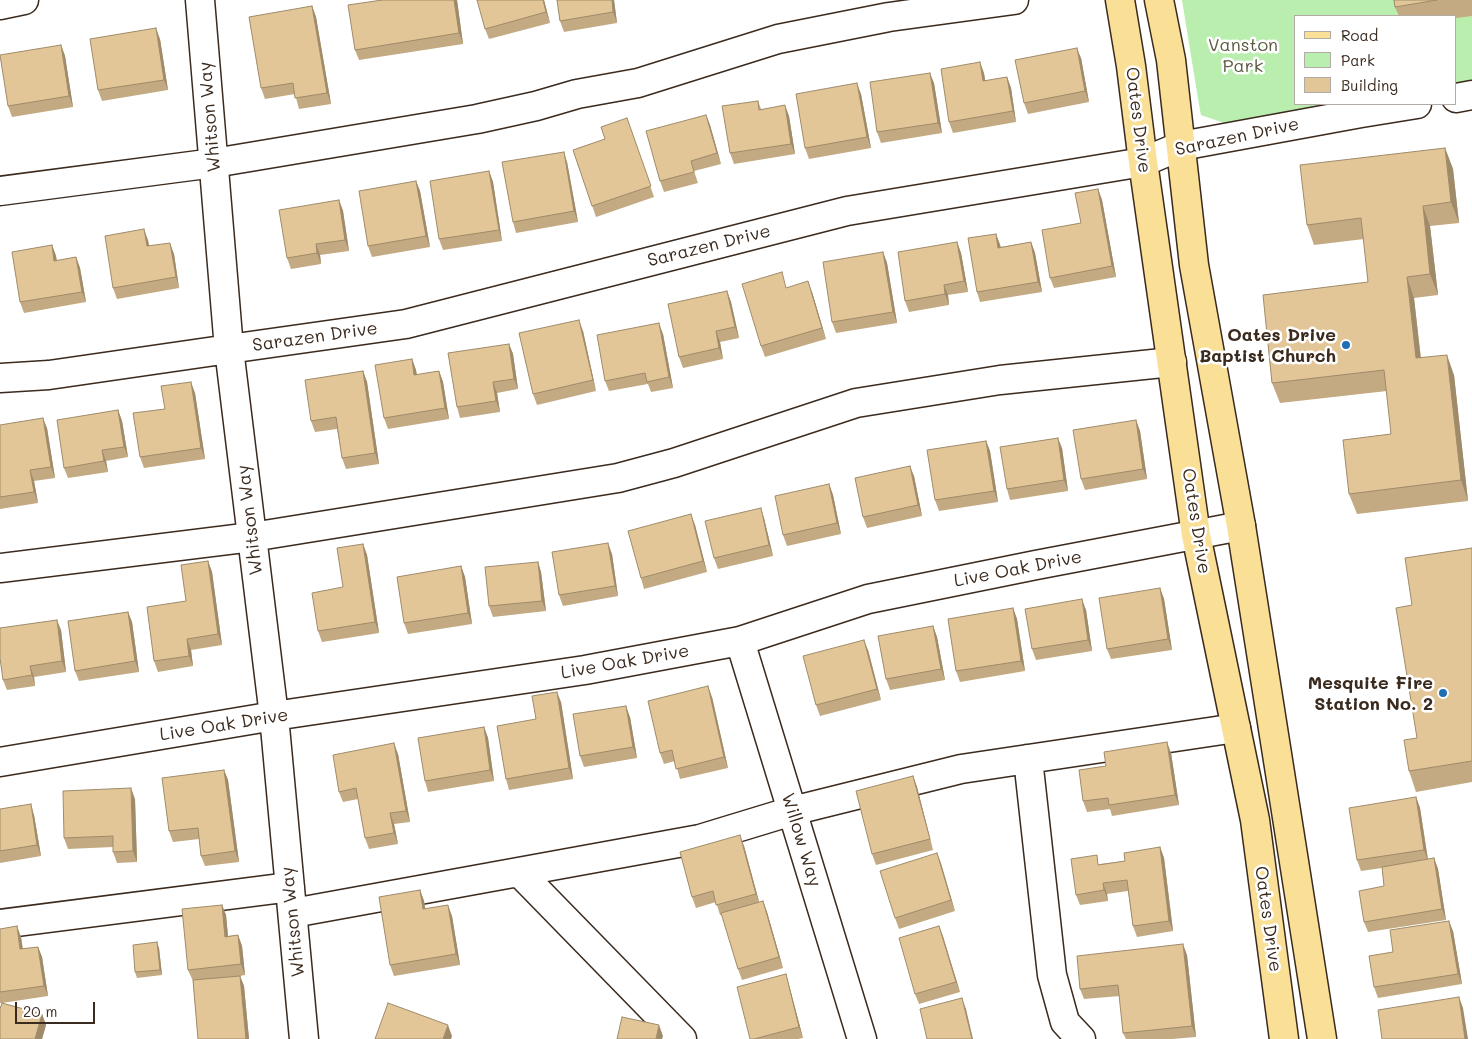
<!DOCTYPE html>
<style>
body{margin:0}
#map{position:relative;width:1472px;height:1039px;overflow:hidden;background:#fff;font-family:Mali,sans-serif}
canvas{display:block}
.legend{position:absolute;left:1294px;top:15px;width:162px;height:90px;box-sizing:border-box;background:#fff;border:1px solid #b1aaa5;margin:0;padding:6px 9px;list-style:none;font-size:15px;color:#3b2a1e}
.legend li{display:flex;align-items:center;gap:10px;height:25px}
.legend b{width:25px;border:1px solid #b1aaa5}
.scale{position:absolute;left:15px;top:1002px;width:80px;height:22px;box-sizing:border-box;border:2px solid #3b2a1e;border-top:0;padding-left:6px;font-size:15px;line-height:18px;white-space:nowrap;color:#3b2a1e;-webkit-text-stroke:4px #fff;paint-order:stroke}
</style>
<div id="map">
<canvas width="1472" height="1039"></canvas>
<ul class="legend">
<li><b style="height:6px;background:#fadf96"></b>Road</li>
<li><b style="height:14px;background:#baeeaf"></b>Park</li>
<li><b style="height:14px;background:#e3c697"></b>Building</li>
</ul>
<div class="scale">20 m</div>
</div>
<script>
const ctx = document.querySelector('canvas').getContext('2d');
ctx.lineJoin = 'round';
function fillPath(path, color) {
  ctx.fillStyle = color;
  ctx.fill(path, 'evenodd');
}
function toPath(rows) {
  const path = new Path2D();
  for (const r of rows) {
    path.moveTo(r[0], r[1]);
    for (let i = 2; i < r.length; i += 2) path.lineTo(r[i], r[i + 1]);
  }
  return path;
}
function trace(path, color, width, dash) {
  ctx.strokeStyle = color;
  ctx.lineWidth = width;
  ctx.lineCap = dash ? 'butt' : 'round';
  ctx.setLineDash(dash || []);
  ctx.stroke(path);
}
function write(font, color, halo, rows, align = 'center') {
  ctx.font = font + ' Mali,sans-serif';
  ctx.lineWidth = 5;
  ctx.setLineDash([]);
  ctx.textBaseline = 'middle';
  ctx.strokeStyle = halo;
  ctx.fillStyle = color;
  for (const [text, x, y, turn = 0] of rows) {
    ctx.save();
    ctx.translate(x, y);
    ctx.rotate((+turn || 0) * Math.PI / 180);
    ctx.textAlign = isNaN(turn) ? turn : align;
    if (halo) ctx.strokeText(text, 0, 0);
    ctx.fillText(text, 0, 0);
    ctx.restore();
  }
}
fillPath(toPath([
 [1182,0,1472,0,1472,83,1456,86,1456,16,1296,16,1296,104,1346,104,1227,124,1201,115,1199,105]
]), '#baeeaf');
const minor = toPath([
 [200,0,229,349,274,716,304,1039],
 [0,5,24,0],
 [1456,98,1472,95],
 [0,191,214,163,477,119,536,106,577,94,638,83,778,39,889,17,1014,0],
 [0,378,49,375,229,349,406,324,847,211,1143,162,1181,146,1361,113,1417,104],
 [0,568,252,537,618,478,674,463,856,403,1000,380,1172,362],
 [740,641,862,1039],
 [1028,759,1052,975,1065,1022,1081,1039],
 [0,762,274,716,585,670,740,641,868,599,1036,565,1241,526],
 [519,872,682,1039],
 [293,913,700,839,792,811,961,769,1236,728],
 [0,924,290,887]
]);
const major = toPath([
 [1120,0,1131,66,1143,162,1196,535,1255,820,1284,1039],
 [1159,0,1171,60,1194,265,1241,526,1322,1039]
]);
trace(minor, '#3b2a1e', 31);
trace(major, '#3b2a1e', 31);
trace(minor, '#fff', 28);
trace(major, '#fadf96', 28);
fillPath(toPath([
 [382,0,457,0,463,44,359,60,355,50],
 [544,0,550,23,489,39,485,29],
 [557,0,614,0,617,23,564,32,560,21],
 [1394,0,1472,0,1472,16,1456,18,1456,16,1399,16,1395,7],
 [312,6,316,17,331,104,299,109,295,94,265,99,261,88],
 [160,39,168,90,102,101,98,90],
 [61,45,65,56,73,107,12,117,8,106],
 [1081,58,1089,102,1028,114,1024,103],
 [984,73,985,81,1007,77,1011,88,1016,122,953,133,949,122],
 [934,83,942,133,881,143,877,132],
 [861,94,871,148,809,159,805,148],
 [758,101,761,109,789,116,795,154,734,164,730,153],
 [706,115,710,125,721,164,694,171,698,183,664,192,660,181],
 [627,118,654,197,596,217,573,150,605,139],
 [1445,148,1453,169,1459,223,1430,226,1438,295,1414,298,1421,358,1454,375,1468,501,1357,514,1349,494,1391,434,1387,391,1280,403,1272,383,1368,282,1364,239,1314,245,1307,225],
 [567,162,578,222,516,233,513,222],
 [489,171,493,182,502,241,443,250,439,239],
 [416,181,420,191,430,247,372,257,368,246],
 [1098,189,1102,200,1116,277,1054,288,1050,278,1081,223],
 [339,200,343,211,349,251,320,255,321,264,291,269,287,258],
 [996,234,1001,247,1031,242,1035,253,1042,292,980,302,977,292],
 [148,240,149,246,174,254,179,288,117,299,113,288],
 [957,242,961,253,968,292,948,295,949,305,909,312,905,301],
 [52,245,56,256,57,261,76,257,80,268,86,302,24,313,20,302],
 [883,252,887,263,897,323,836,333,832,322],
 [787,287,812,292,826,339,765,357,761,346],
 [727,291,731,302,739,338,720,342,723,359,683,368,679,357],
 [583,331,596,391,537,405,533,394],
 [663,334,673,388,651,392,648,384,609,391,605,381],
 [509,344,513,354,518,389,497,393,500,412,460,418,457,407],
 [412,359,416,370,417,375,439,371,443,382,449,419,388,429,384,418],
 [363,371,367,382,379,464,346,469,342,458,337,429,315,432,311,421],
 [195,393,205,459,144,468,140,457,165,409],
 [118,410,122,421,128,457,106,461,108,472,68,478,64,468],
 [1136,420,1140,431,1147,479,1085,490,1081,479],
 [0,425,47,428,55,478,34,481,38,503,0,509],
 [986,441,990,451,998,502,939,511,935,500],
 [1062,448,1068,491,1010,500,1007,489],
 [914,476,922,516,867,528,863,517],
 [829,484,833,495,841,534,787,546,783,535],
 [764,518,773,556,718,569,714,558],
 [695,525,707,572,644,589,641,578],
 [363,544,367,555,379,633,322,642,318,631,343,587],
 [1472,548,1472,782,1416,792,1409,771,1417,738,1412,605],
 [612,554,618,596,563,606,559,595],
 [208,561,212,572,222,645,191,650,193,666,158,672,154,661],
 [538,562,541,572,546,611,493,617,489,606],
 [461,566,465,577,472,624,408,634,404,623],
 [1160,588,1164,599,1172,650,1111,659,1107,649],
 [1013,608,1017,619,1025,671,960,682,956,671],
 [1086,610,1092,651,1036,660,1032,649],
 [128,612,132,622,139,672,79,681,75,671],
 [933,626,937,637,945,680,890,690,886,679],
 [61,630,66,672,34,677,35,686,7,690,3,680],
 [868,650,881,700,820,716,816,705],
 [712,697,728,768,680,779,675,761,664,764,660,753],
 [561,702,573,779,509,790,506,779,536,719],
 [630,717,637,758,584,767,580,756],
 [484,727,488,738,494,781,428,792,425,781],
 [1171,753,1179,805,1112,816,1110,809,1087,812,1083,801,1106,766],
 [398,754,410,822,394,824,398,844,369,849,365,838,358,799,343,802,339,792],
 [224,770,228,780,239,862,205,866,201,856,199,839,173,842,169,831],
 [913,776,917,787,933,850,876,865,872,854],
 [1416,797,1420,808,1428,859,1434,858,1438,869,1446,920,1368,932,1364,922,1384,886,1382,868,1361,871,1357,860],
 [135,799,137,862,117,863,113,852,113,847,68,849,64,838],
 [0,809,34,815,41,856,0,863],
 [744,846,759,902,763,901,767,912,783,968,742,980,738,969,722,915,720,915,716,902,696,908,692,897],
 [1160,847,1164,858,1173,931,1137,937,1133,926,1128,891,1107,894,1108,901,1080,905,1076,895,1100,864,1125,861],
 [937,853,955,911,899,929,895,918],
 [420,890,424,901,425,909,452,916,460,965,394,976,390,965],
 [222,905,226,915,228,936,238,935,242,946,245,975,240,976,244,986,249,1039,198,1039,193,981,188,970],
 [939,926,960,992,919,1004,915,994],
 [0,929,21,937,23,949,38,947,42,957,48,996,2,1003,42,1014,46,1025,42,1039,0,1039,2,1003,0,1003],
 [1453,931,1462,984,1378,998,1374,987,1393,952],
 [159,948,162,975,137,978,135,972],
 [1187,955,1196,1037,1172,1039,1126,1039,1123,1033,1120,996,1084,999,1080,989],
 [786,974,789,985,803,1038,798,1039,750,1039]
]), '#c3aa82');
fillPath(toPath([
 [454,0,457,0,463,44,459,33],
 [543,0,544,0,550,23,546,12],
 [612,0,614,0,617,23,613,12],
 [312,6,316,17,331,104,327,93],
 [156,28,160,39,168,90,164,80],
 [61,45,65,56,73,107,69,96],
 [1077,48,1081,58,1089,102,1085,91],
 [980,62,984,73,987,92,983,81],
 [930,73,934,83,942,133,938,123],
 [1007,77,1011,88,1016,122,1013,111],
 [857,83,861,94,871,148,867,137],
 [785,105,789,116,795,154,791,144],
 [706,115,710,125,721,164,717,153],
 [1445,148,1453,169,1459,223,1451,202],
 [564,152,567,162,578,222,574,211],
 [489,171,493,182,502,241,499,230],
 [416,181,420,191,430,247,426,236],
 [1098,189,1102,200,1116,277,1112,266],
 [339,200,343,211,349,251,345,240],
 [1423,206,1430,226,1438,295,1430,274],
 [144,229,148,240,151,257,147,246],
 [996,234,1000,245,1002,259,998,248],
 [957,242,961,253,968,292,964,281],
 [1031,242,1035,253,1042,292,1038,282],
 [170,243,174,254,179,288,176,277],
 [316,244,320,255,321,264,317,253],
 [52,245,56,256,58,272,54,261],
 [883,252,887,263,897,323,893,312],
 [76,257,80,268,86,302,82,292],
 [1407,277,1414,298,1423,379,1416,358],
 [808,281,812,292,826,339,822,328],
 [944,285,948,295,949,305,945,294],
 [727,291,731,302,739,338,735,327],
 [579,320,583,331,596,391,593,380],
 [659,323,663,334,673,388,669,377],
 [716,331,720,342,723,359,719,348],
 [509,344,513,354,518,389,514,379],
 [1447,355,1454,375,1468,501,1461,480],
 [412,359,416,370,418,386,414,375],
 [363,371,367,382,379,464,375,453],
 [439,371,443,382,449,419,445,408],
 [191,382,195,393,205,459,201,448],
 [493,382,497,393,500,412,496,401],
 [118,410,122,421,128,457,124,447],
 [43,418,47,428,55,478,51,467],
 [1136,420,1140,431,1147,479,1143,469],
 [1058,438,1062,448,1068,491,1064,480],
 [986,441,990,451,998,502,994,491],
 [102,450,106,461,108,472,104,461],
 [910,466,914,476,922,516,918,505],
 [30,470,34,481,38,503,34,492],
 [829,484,833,495,841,534,837,523],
 [761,508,764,518,773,556,769,545],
 [691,514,695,525,707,572,703,561],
 [608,543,612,554,618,596,615,586],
 [363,544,367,555,379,633,375,622],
 [208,561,212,572,222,645,218,634],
 [538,562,541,572,546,611,542,601],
 [461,566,465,577,472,624,468,613],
 [1160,588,1164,599,1172,650,1168,639],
 [1082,599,1086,610,1092,651,1088,640],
 [1013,608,1017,619,1025,671,1021,661],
 [128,612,132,622,139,672,135,661],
 [57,620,61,630,66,672,62,661],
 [933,626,937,637,945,680,941,669],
 [187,639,191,650,193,666,189,656],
 [864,640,868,650,881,700,877,689],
 [30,666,34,677,35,686,32,675],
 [708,686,712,697,728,768,724,757],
 [557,692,561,702,573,779,569,768],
 [626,706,630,717,637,758,633,747],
 [484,727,488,738,494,781,490,770],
 [1167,742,1171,753,1179,805,1175,795],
 [394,743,398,754,410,822,406,811],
 [224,770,228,780,239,862,235,851],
 [913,776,917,787,933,850,930,839],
 [131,788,135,799,137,862,133,851],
 [1416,797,1420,808,1428,861,1424,850],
 [31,804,34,815,41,856,37,845],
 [390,813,394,824,398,844,394,833],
 [740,835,744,846,760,905,756,894],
 [1160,847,1164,858,1173,931,1169,921],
 [937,853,941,863,955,911,951,900],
 [1434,858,1438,869,1446,920,1442,909],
 [1103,883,1107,894,1108,901,1104,890],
 [420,890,424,901,427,920,423,909],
 [763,901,767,912,783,968,779,957],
 [222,905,226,915,229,947,225,937],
 [448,905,452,916,460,965,456,954],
 [1449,921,1453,931,1462,984,1458,974],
 [17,926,21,937,24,960,20,949],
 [939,926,943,936,960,992,956,982],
 [238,935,242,946,245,975,241,964],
 [157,942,159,948,162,975,160,970],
 [1183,944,1187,955,1196,1037,1192,1026],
 [38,947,42,957,48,996,44,986],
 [786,974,789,985,803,1038,799,1027],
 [240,976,244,986,249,1039,246,1039],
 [1459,997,1463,1008,1468,1039,1465,1039],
 [962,998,966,1009,973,1039,972,1039],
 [42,1014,46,1025,42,1039,35,1039],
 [448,1025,452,1036,451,1039,443,1039],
 [659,1025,663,1036,662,1039,656,1039]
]), '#9f8b6a');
const building = toPath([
 [382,0,454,0,459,33,355,50,348,5,382,0],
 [477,0,543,0,546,12,485,29,477,0],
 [557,0,612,0,613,12,560,21,557,0],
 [1394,0,1437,0,1395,7,1394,0],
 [312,6,327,93,295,98,293,83,261,88,249,17,312,6],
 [156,28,164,80,98,90,90,39,156,28],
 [61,45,69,96,8,106,0,55,61,45],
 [1077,48,1085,91,1024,103,1015,60,1077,48],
 [980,62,983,81,1007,77,1013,111,949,122,941,69,980,62],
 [930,73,938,123,877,132,870,82,930,73],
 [857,83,867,137,805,148,796,94,857,83],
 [758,101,759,110,785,105,791,144,730,153,722,106,758,101],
 [706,115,717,153,691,161,694,172,660,181,646,131,706,115],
 [627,118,651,186,592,206,573,150,605,139,601,127,627,118],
 [1445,148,1451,202,1423,206,1430,274,1407,277,1416,358,1447,355,1461,480,1349,494,1343,440,1391,434,1384,370,1272,383,1263,295,1368,282,1361,218,1307,225,1300,165,1445,148],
 [564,152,574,211,513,222,502,162,564,152],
 [489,171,499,230,439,239,430,181,489,171],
 [416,181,426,236,368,246,359,191,416,181],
 [1098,189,1112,266,1050,278,1042,230,1081,223,1075,193,1098,189],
 [339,200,345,240,316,244,317,253,287,258,279,210,339,200],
 [144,229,147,246,170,243,176,277,113,288,105,236,144,229],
 [996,234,998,248,1031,242,1038,282,977,292,968,238,996,234],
 [957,242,964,281,944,285,945,294,905,301,898,252,957,242],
 [52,245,54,261,76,257,82,292,20,302,12,252,52,245],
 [883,252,893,312,832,322,823,262,883,252],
 [782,272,786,288,808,281,822,328,761,346,742,284,782,272],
 [727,291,735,327,716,331,719,348,679,357,668,304,727,291],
 [579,320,593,380,533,394,519,333,579,320],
 [659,323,669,377,647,382,645,373,605,381,597,335,659,323],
 [509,344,514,379,493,382,496,401,457,407,448,353,509,344],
 [412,359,414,375,439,371,445,408,384,418,375,365,412,359],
 [363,371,375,453,342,458,336,417,311,421,305,380,363,371],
 [191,382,201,448,140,457,133,413,165,409,161,386,191,382],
 [118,410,124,447,102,450,104,461,64,468,57,420,118,410],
 [43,418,51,467,30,470,34,492,0,497,0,425,43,418],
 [1136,420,1143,469,1081,479,1073,430,1136,420],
 [1058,438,1064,480,1007,489,1000,447,1058,438],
 [986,441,994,491,935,500,927,450,986,441],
 [910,466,918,505,863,517,855,478,910,466],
 [829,484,837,523,783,535,775,496,829,484],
 [761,508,769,545,714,558,705,521,761,508],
 [691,514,703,561,641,578,628,531,691,514],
 [608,543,615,586,559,595,552,552,608,543],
 [363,544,375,622,318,631,312,593,343,587,337,548,363,544],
 [1472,548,1472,761,1409,771,1404,740,1417,738,1396,608,1412,605,1405,558,1472,548],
 [208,561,218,634,187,639,189,656,154,661,147,607,186,601,181,565,208,561],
 [538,562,542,601,489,606,485,567,538,562],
 [461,566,468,613,404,623,397,577,461,566],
 [1160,588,1168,639,1107,649,1099,598,1160,588],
 [1082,599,1088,640,1032,649,1025,609,1082,599],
 [1013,608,1021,661,956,671,948,619,1013,608],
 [128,612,135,661,75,671,68,621,128,612],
 [57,620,62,661,30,666,32,675,3,680,0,658,0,628,57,620],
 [933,626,941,669,886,679,878,636,933,626],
 [864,640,877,689,816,705,803,656,864,640],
 [708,686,724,757,676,769,672,750,660,753,648,701,708,686],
 [557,692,569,768,506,779,497,726,536,719,532,696,557,692],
 [626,706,633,747,580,756,573,714,626,706],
 [484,727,490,770,425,781,418,738,484,727],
 [1167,742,1175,795,1109,805,1108,798,1083,801,1079,770,1106,766,1104,752,1167,742],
 [394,743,406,811,390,813,394,833,365,838,356,788,339,792,333,755,394,743],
 [224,770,235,851,201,856,198,828,169,831,162,778,224,770],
 [913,776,930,839,872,854,856,791,913,776],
 [131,788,133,851,113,852,113,836,64,838,63,791,131,788],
 [1416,797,1424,850,1357,860,1349,808,1416,797],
 [31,804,37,845,0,851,0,809,31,804],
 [740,835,756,894,716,905,713,891,692,897,680,852,740,835],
 [1160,847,1169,921,1133,926,1127,880,1103,883,1104,890,1076,895,1071,859,1097,855,1098,865,1125,861,1124,853,1160,847],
 [937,853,951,900,895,918,880,871,937,853],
 [1434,858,1442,909,1364,922,1359,891,1384,886,1382,867,1434,858],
 [420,890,423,909,448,905,456,954,390,965,379,897,420,890],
 [763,901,779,957,738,969,721,913,763,901],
 [222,905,225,937,238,935,241,964,188,970,182,909,222,905],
 [1449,921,1458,974,1374,987,1369,956,1393,952,1390,930,1449,921],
 [17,926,20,949,38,947,44,986,0,992,0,929,17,926],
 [939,926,956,982,915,994,899,938,939,926],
 [157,942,160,970,135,972,133,945,157,942],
 [1183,944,1192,1026,1123,1033,1118,985,1080,989,1077,956,1183,944],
 [786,974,799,1027,754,1039,750,1039,737,987,786,974],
 [240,976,246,1039,198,1039,193,980,240,976],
 [1459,997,1465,1039,1382,1039,1378,1010,1459,997],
 [962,998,972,1039,927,1039,920,1009,962,998],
 [2,1003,42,1014,35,1039,0,1039,0,1009,2,1003],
 [388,1003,448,1025,443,1039,375,1039,388,1003],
 [622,1017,659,1025,656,1039,617,1039,622,1017]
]);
fillPath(building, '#e3c697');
trace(building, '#9f8b6a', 1);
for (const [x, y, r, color] of [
 [1346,345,5,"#1f6fb2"],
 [1443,693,5,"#1f6fb2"]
]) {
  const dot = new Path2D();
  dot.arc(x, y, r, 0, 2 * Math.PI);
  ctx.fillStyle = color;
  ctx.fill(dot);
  trace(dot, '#fff', 2);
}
write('18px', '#5b5b42', '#fff', [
 ["Vanston",1243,45],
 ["Park",1243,66]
]);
write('18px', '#3b2a1e', '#fff', [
 ["Whitson Way",210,117,-95],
 ["Oates Drive",1138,120,83],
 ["Sarazen Drive",1237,137,-12],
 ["Sarazen Drive",709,246,-14],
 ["Sarazen Drive",315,337,-8],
 ["Whitson Way",250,520,-97],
 ["Oates Drive",1196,521,81],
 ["Live Oak Drive",1018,569,-11],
 ["Live Oak Drive",625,662,-10],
 ["Live Oak Drive",224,725,-9],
 ["Willow Way",801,840,73],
 ["Oates Drive",1268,919,82],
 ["Whitson Way",293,922,-96]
]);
write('bold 18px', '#3b2a1e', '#fff', [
 ["Oates Drive",1336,335],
 ["Baptist Church",1336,356],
 ["Mesquite Fire",1433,683],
 ["Station No. 2",1433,704]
], 'right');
</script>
